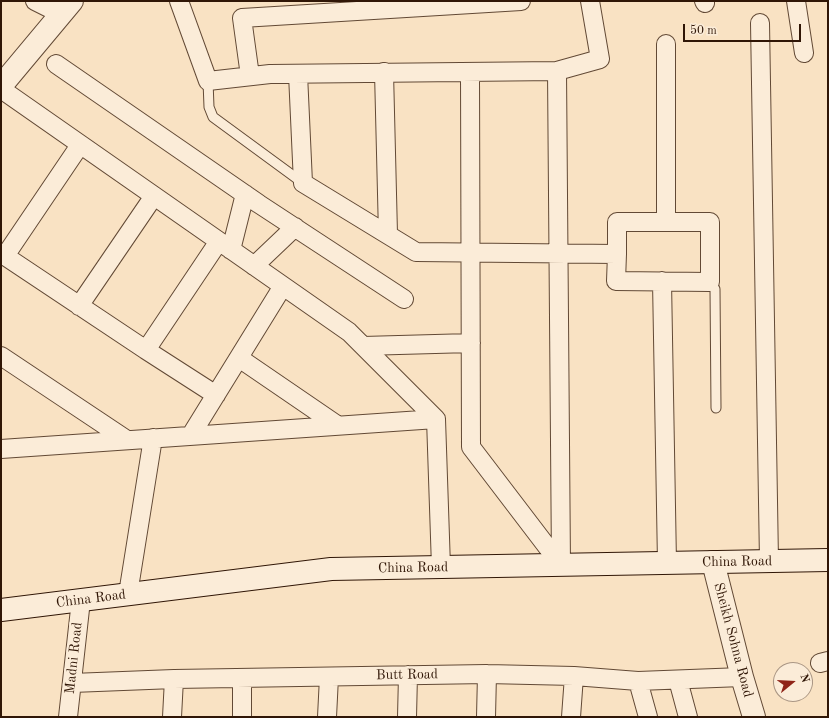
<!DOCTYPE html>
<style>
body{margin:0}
#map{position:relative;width:829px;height:718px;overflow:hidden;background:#f9e2c3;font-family:"Old Standard TT",serif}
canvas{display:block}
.frame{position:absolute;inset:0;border:2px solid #301606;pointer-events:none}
.north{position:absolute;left:773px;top:662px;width:40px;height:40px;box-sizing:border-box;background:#fbecd8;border:1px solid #aa9684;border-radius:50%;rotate:72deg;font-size:11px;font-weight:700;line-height:16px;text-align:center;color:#301606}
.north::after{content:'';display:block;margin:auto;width:14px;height:18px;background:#8f2418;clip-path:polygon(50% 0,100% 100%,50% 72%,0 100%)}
.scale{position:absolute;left:683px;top:24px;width:118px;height:18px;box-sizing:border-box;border:2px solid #301606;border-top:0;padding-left:5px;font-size:12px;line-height:14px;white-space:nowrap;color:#301606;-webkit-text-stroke:3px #fbecd8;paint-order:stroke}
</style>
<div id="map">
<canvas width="829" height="718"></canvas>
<div class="frame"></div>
<div class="north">N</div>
<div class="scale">50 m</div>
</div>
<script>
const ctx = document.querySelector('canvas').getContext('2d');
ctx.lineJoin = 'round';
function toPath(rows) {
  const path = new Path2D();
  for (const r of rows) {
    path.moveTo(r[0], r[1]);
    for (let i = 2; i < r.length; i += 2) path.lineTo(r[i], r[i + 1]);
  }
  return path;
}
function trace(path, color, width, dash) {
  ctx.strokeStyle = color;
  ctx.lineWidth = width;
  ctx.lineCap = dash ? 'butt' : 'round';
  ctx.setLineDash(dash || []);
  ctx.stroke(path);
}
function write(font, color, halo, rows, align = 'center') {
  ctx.font = font + ' "Old Standard TT",serif';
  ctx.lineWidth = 4;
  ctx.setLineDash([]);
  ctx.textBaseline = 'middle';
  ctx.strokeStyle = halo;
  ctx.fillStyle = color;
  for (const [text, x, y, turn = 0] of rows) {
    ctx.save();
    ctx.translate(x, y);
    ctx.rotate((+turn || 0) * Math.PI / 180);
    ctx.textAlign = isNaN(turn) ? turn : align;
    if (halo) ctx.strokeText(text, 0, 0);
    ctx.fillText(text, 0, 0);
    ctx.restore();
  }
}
const service = toPath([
 [208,81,209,107,213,117,303,183],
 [710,282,715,289,716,408]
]);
const minor = toPath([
 [35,1,61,14],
 [179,1,208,81,270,74,557,71,561,565],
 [704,1,705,3],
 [796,1,804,53],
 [760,23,769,561],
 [666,44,666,222],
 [56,64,259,204,404,299],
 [557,71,600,59,590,1],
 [384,72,388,234],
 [470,73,471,447,561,565],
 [298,74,303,183,416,252,617,254,616,281,710,282,710,222,617,222,617,254],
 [250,76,242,18,521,1],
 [1,89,349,332,436,419,441,567],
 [80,145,5,256,146,350,219,241],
 [231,250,245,194],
 [254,266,295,227],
 [662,281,667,563],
 [79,306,154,196],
 [363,346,471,343],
 [146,350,216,395],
 [1,356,127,440],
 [239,358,337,425],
 [191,435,283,286],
 [1,449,436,419],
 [128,594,153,438],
 [820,663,828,661],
 [242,678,242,717],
 [678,680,688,717],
 [638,681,648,717],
 [72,683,174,679,487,674,574,676,638,681,742,677],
 [68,717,81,600],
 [172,717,174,679],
 [327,717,329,677],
 [407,717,408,675],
 [486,717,487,674],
 [571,717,574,676]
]);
const tertiary = toPath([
 [1,86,72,1],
 [713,562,742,677,754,717]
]);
const secondary = toPath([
 [1,610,331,569,828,560]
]);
trace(service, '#624935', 11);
trace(minor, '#624935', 20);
trace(tertiary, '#624935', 24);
trace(secondary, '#301606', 24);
trace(service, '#fbecd8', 9);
trace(minor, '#fbecd8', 18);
trace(tertiary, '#fbecd8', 22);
trace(secondary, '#fbecd8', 22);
write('14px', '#301606', '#fbecd8', [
 ["China Road",737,562,-1],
 ["China Road",413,568,-1],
 ["China Road",91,599,-7],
 ["Sheikh Sohna Road",733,640,75],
 ["Madni Road",74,658,-84],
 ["Butt Road",407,675,-1]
]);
</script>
